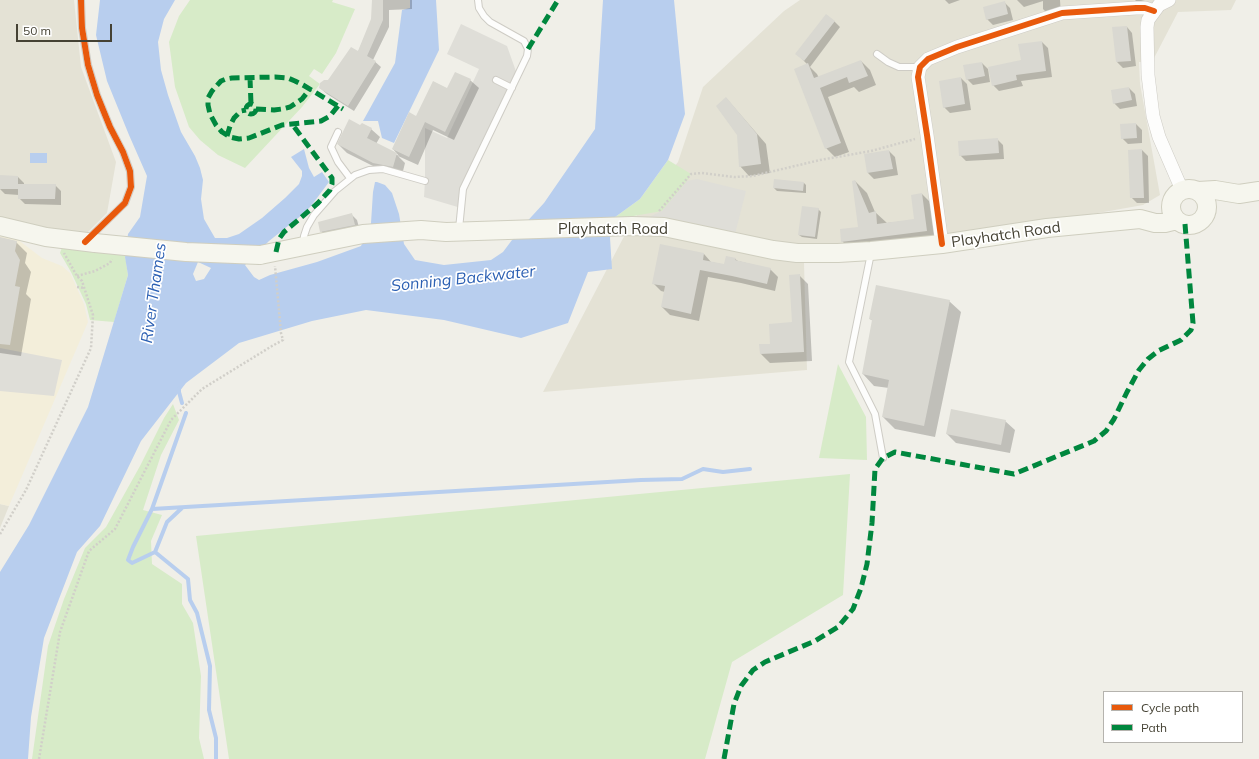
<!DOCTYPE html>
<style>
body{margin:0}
#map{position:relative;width:1259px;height:759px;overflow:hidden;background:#f0efe8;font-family:Mulish,sans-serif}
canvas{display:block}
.legend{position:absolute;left:1103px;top:691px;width:140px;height:52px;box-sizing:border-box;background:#fff;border:1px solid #b5b3ae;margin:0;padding:5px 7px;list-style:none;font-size:12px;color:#454234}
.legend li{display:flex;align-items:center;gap:8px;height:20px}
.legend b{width:20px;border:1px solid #b5b3ae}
.scale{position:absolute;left:16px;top:24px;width:96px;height:18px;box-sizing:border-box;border:2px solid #454234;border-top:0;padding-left:5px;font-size:12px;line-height:14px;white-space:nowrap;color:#454234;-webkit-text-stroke:3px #fff;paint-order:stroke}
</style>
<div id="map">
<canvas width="1259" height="759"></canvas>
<ul class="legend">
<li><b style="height:5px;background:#e8590c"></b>Cycle path</li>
<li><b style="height:5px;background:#00873e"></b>Path</li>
</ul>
<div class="scale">50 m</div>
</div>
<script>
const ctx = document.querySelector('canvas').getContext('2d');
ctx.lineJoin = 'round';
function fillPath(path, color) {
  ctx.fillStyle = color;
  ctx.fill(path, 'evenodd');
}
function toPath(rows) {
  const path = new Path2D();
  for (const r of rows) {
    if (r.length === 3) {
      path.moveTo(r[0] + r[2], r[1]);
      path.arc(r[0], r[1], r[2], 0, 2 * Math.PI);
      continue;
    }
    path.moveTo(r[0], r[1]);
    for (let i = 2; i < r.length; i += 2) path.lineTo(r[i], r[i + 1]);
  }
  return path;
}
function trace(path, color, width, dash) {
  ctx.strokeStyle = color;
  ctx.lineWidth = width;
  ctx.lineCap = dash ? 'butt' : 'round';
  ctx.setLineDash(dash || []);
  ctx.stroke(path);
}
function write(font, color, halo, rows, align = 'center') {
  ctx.font = font + ' Mulish,sans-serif';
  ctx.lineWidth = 3.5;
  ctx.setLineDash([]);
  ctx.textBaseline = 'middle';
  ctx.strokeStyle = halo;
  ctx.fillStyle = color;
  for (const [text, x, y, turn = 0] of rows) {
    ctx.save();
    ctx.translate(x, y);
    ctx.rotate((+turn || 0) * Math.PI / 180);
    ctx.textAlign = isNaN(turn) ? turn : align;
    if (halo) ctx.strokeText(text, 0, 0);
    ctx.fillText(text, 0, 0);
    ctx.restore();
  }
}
fillPath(toPath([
 [0,0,74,0,81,67,116,162,107,213,82,238,0,220],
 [800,0,1236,0,1231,10,1178,12,1152,62,1139,62,1140,84,1160,195,1143,205,951,239,801,250,804,263,807,370,543,392,631,223,678,162,703,87,784,11],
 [0,504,9,506,0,528]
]), '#e4e2d5');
fillPath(toPath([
 [0,231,17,239,42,258,62,266,70,273,84,304,88,322,9,506,0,504]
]), '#f3eeda');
fillPath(toPath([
 [190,0,333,0,332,2,355,9,336,53,322,74,314,69,309,76,320,84,302,107,245,168,218,155,200,140,189,127,175,87,169,42,179,16],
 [668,160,691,174,687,181,662,211,611,220,640,199],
 [62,247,125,255,128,275,114,322,90,320,86,304,71,272,60,253],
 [838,364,866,417,867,460,819,458],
 [173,404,179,420,161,455,143,510,162,515,151,541,152,564,182,584,182,604,193,623,201,676,199,738,204,759,32,759,48,646,64,599,85,548,106,527,140,466,164,418],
 [850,474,843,595,732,662,705,759,229,759,196,536]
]), '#d7ebc8');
fillPath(toPath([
 [461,24,507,46,518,77,463,189,461,208,424,197,425,181,425,128,447,138,479,69,447,54],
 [697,179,746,191,735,234,686,222,638,222,662,211,687,181],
 [0,348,62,360,54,396,0,391]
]), '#dfded8');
fillPath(toPath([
 [100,0,175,0,164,19,158,42,161,70,168,95,181,132,195,156,200,168,203,180,201,199,204,219,215,238,227,238,239,234,262,218,285,198,299,184,302,176,302,171,291,157,304,149,309,168,314,177,322,172,329,182,311,206,302,215,269,241,245,265,254,277,259,280,270,275,317,262,361,246,371,223,373,192,375,182,377,182,385,185,392,193,399,214,404,244,415,260,444,265,491,260,503,252,521,228,544,203,595,129,603,0,674,0,685,114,668,160,640,199,611,220,610,238,612,269,588,272,568,323,521,338,444,320,366,310,312,321,239,343,186,383,141,441,100,526,77,552,44,638,31,717,28,759,0,759,0,572,29,525,88,407,128,275,125,257,128,234,140,217,147,176,129,135,107,81,96,35],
 [198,262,211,268,204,279,196,281,193,274],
 [410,0,436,0,439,50,394,143,382,138,378,121,363,121,395,63,402,10,410,8],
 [30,153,47,153,47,163,30,163]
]), '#b8ceee');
fillPath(toPath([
 [373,0,412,0,412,9,389,10,389,27,373,60,381,67,354,111,327,94,320,88,358,52,372,19],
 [945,0,960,0,949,4],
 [1017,0,1060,0,1061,16,1052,18,1043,9,1043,1,1024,7],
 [1135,0,1145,0,1137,2],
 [1004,2,1010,8,1013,20,993,25,987,19],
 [834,21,840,27,810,67,817,74,819,78,861,61,870,70,876,85,859,92,854,87,828,97,849,152,835,157,826,148,808,65,797,54],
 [1127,27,1132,33,1136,66,1123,68,1117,62],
 [1042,42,1048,48,1052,77,1021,81,1023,86,999,91,993,85],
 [982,63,988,69,990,82,973,85,967,79],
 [961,78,967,84,971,110,950,113,944,107],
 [470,80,479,88,454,140,433,130,418,165,398,156,405,163,402,175,383,171,347,153,338,144,361,127,371,129,380,137,376,144,399,156,393,149,417,117,448,90],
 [1129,88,1135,94,1137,106,1120,109,1114,103],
 [726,98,766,144,770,173,749,176,740,166,738,135],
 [1136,124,1142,130,1142,143,1128,144,1122,138],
 [997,139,1003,145,1004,159,966,161,960,155],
 [1142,150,1148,156,1149,203,1137,203,1131,197,1129,151],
 [889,151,895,157,898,175,874,179,868,173,865,155],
 [0,176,18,177,24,183,24,185,55,185,61,191,61,205,25,204,19,198,19,195,5,194,0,189],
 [855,181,867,193,875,212,887,223,915,220,922,194,934,206,938,243,854,253,842,241,859,228],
 [804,183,806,185,806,193,777,191,774,188],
 [818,209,821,212,817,239,802,237,799,235],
 [351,214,357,220,360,231,327,237,321,231],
 [0,238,16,242,27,253,25,263,31,272,26,294,31,299,21,356,0,353],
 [704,254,711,262,725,265,735,259,738,261,770,269,778,277,775,291,741,283,708,277,699,321,670,315,662,307,665,292,661,291,653,283],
 [799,275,808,284,812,361,770,363,761,354,760,345,771,344,793,323],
 [949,301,961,312,935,437,895,429,883,417,889,388,874,386,863,374,873,321,870,319],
 [1005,421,1015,430,1010,453,956,443,947,434]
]), '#0003');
trace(toPath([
 [179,388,179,392,182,403],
 [186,413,152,509,133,547,128,560,132,563,155,552,188,579,190,600,197,613,210,666,209,710,216,738,216,759],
 [152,509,641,480,682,479,703,469,723,472,750,469],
 [155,552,167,522,182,508]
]), '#b8ceee', 4);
fillPath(toPath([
 [372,0,383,0,383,20,367,56,376,61,348,106,319,88,320,83,324,80,328,80,351,47,358,51,371,19],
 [1005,1,1008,14,986,20,983,7],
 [826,14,835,21,804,61,795,54],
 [1127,26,1131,61,1116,62,1112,27],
 [1042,41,1046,71,1016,75,1017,80,992,86,988,67,1021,60,1018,44],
 [861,60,868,76,849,83,847,77,820,88,841,143,825,149,794,69,808,63,814,78],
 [982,62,985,76,966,80,963,65],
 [455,72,471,79,445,132,425,122,409,157,392,149,409,112,416,116,433,81,447,88],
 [961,77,965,104,943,108,939,81],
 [1129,87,1132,100,1113,104,1111,90],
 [726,97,757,134,761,164,739,167,737,135,716,106],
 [349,119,360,125,362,123,372,128,367,138,397,153,393,167,373,163,337,144],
 [1136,123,1137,138,1121,139,1120,124],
 [998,138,999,153,959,156,958,141],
 [1142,149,1144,198,1130,198,1128,150],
 [889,150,893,169,867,173,864,154],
 [0,175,18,176,18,184,56,184,55,199,18,199,18,186,18,189,0,189],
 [774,179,804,182,803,191,773,188],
 [855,180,869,213,876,211,877,224,914,219,911,195,922,193,927,231,841,242,840,229,858,227,852,181],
 [802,206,819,208,815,237,798,235],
 [352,213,355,225,320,232,318,222],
 [0,237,17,241,15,251,20,260,15,286,20,287,10,345,0,344],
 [660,244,704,253,703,260,724,264,726,256,736,258,735,260,771,268,767,284,732,276,700,270,691,314,661,307,665,286,652,284],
 [800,274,804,352,760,354,759,344,770,344,769,324,792,322,789,275],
 [876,285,950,300,924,426,882,417,889,380,862,374,872,320,869,319],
 [951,409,1006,420,1001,445,946,434]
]), '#d9d8d1');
const service = toPath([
 [81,0,82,28,88,65,97,95,110,127,123,152,130,171,131,187,125,203,88,239],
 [877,54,888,62,899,67,920,67],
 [496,80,512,88],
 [338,132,331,147,338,162,350,178],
 [459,229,463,189,527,56,528,49,524,41,490,22,484,16,479,8,478,0],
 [303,244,304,236,307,227,314,215,335,191,355,175,369,170,383,169,425,181],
 [871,253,849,362,875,414,883,458]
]);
const minor = toPath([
 [1169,0,1159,5,1148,20,1147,27,1148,75,1153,116,1159,137,1182,190],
 [942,244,927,135,918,77,920,67,928,59,957,47,1062,13,1136,8,1145,8,1154,11]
]);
const secondary = toPath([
 [1189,207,18],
 [1198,191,1215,190,1239,194,1259,191],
 [0,226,46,237,95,243],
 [260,255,363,234,421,230,446,232,632,226,664,227,773,250,797,253,838,253,871,251,942,244,1047,228,1140,219,1155,223,1165,223,1177,220]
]);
trace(service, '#ceccc5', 8);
trace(minor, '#ceccc5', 14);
trace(secondary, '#cfcebf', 20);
trace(toPath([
 [659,211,691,174,702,173,734,177,753,176,820,160,871,151,915,139],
 [77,276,95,271,110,263,112,259],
 [77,287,85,288],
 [0,534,26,490,91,348,93,315,82,281,77,276,64,253],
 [39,759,60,632,89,551,115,529,171,420,202,389,272,346,283,340,281,333,275,266]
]), '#d1cfc9', 2.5, [2, 2]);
trace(service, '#fdfdfc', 6);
trace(minor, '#fdfdfc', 13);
trace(secondary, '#f6f6ee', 18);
const secondaryBridge = toPath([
 [95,243,186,252,260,255]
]);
trace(secondaryBridge, '#cfcebf', 20, []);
trace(secondaryBridge, '#f6f6ee', 18);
trace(toPath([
 [528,49,558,0],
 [250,78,251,104],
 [251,109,5],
 [338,106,330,116,321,121,282,125,249,138,239,139,230,137,222,132,216,125,210,114,208,105,208,98,212,91,221,81,226,79,232,78,275,77,288,78,295,81,303,85,343,109],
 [256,109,274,110,282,109,290,107,302,99,310,89],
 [227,136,230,126,234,118,241,111,246,110],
 [276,252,279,239,284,232,318,203,330,190,332,184,332,178,292,124],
 [724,759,734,704,741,686,753,670,765,662,815,641,838,627,853,609,861,588,867,564,872,523,875,469,883,458,895,452,1014,474,1094,441,1106,431,1114,419,1127,392,1139,370,1148,359,1158,351,1181,340,1191,330,1193,323,1185,224]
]), '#00873e', 5, [10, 5]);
trace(toPath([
 [81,0,82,28,88,65,97,95,110,127,123,152,130,171,131,187,125,203,85,242],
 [942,244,927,135,918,77,920,67,928,59,957,47,1062,13,1136,8,1145,8,1154,11]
]), '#e8590c', 6);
write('15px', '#454234', '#fff', [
 ["Playhatch Road",613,229],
 ["Playhatch Road",1006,235,-8]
]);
write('italic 16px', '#2c60b3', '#fff', [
 ["Sonning Backwater",463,279,-6],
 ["River Thames",154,293,-82]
]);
</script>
